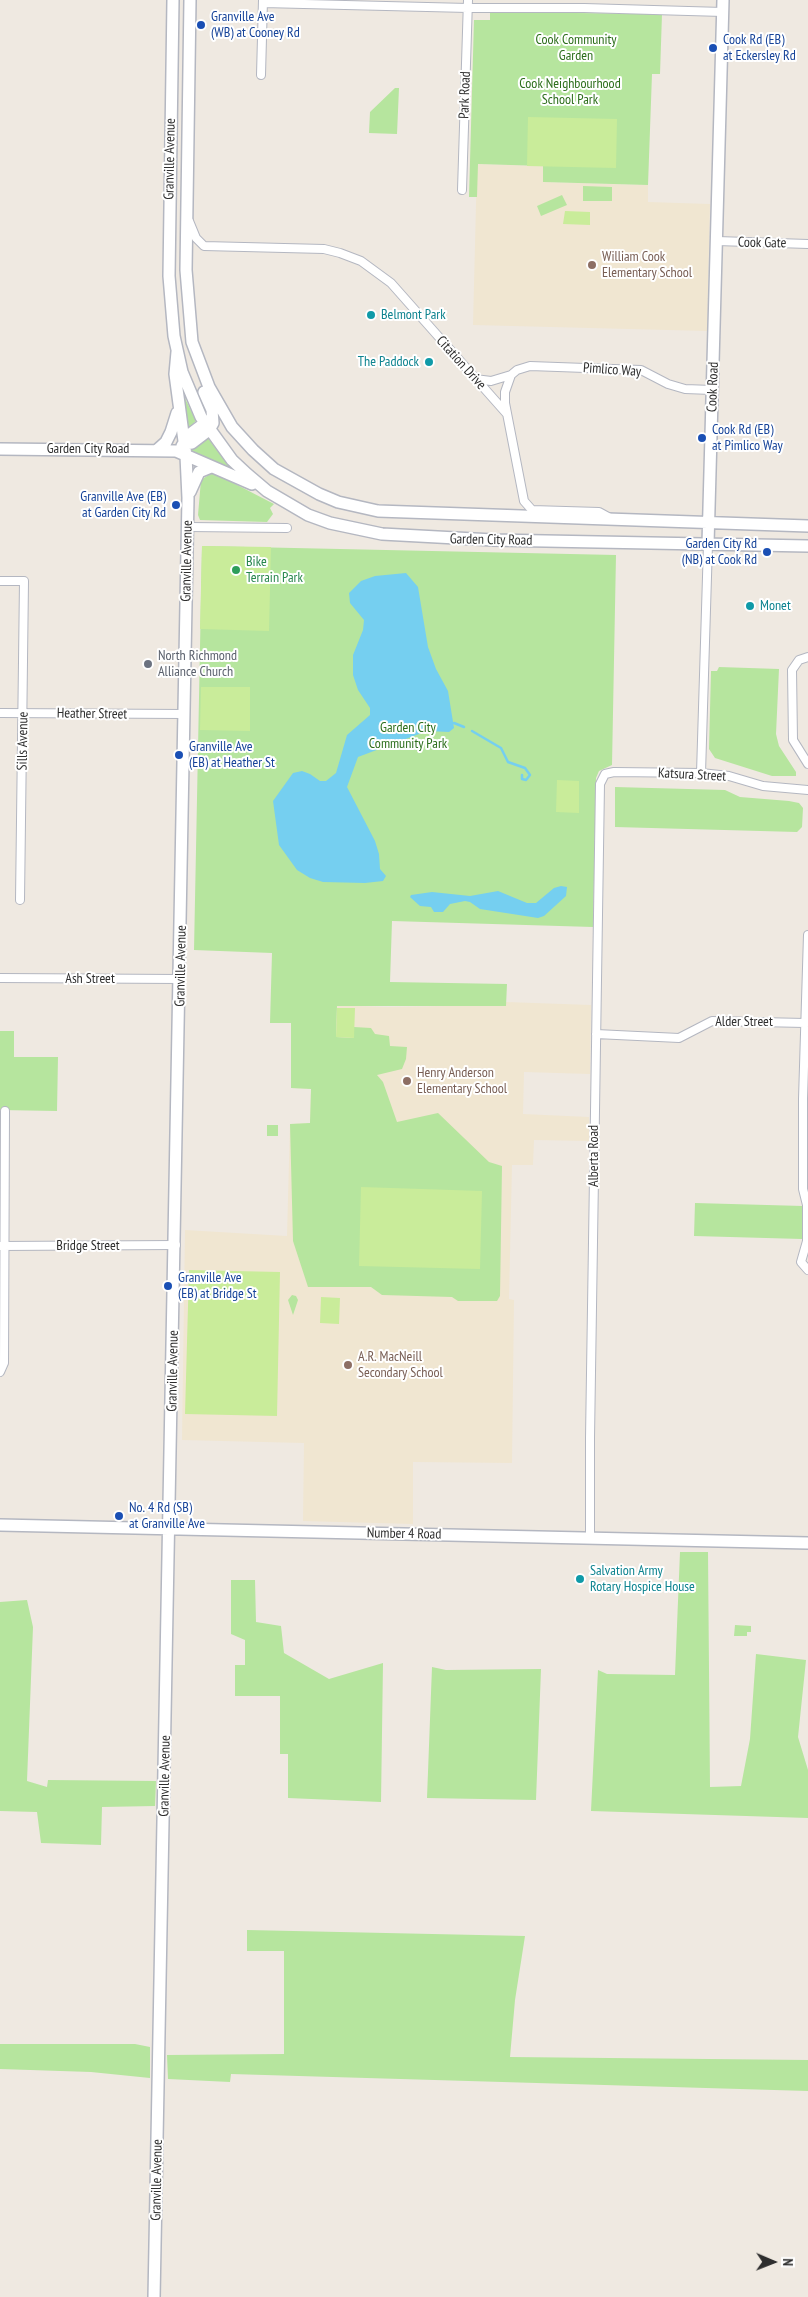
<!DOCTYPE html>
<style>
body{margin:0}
#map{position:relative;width:808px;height:2297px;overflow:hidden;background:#efe9e1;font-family:"PT Sans Narrow",sans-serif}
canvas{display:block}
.north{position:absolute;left:748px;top:2237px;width:50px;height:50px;-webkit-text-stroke:4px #fff;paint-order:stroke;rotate:91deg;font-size:14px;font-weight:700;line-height:20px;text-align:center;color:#2e2e2e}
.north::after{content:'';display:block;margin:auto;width:18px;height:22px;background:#2e2e2e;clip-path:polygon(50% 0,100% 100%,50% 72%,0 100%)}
</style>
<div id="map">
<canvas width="808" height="2297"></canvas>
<div class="north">N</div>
</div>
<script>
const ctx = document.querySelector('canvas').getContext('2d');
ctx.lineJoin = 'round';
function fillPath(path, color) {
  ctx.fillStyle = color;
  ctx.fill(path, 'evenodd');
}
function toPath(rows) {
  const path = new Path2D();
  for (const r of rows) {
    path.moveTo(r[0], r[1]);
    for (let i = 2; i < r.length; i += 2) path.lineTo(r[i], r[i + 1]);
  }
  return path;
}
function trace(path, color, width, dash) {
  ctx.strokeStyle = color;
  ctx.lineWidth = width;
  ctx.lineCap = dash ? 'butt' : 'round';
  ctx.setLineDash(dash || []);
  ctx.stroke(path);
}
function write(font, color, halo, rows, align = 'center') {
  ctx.font = font + ' "PT Sans Narrow",sans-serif';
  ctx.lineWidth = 4;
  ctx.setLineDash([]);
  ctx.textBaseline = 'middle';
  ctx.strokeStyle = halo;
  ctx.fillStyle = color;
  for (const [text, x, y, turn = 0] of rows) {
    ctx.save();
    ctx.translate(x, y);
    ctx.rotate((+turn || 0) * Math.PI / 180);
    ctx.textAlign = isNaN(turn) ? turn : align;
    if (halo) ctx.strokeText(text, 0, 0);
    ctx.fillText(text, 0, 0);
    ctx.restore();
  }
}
fillPath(toPath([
 [477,164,544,166,543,182,648,185,648,202,710,204,707,331,473,325],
 [506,1002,591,1005,590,1074,524,1072,523,1114,589,1117,589,1141,534,1140,533,1165,512,1165,509,1299,514,1300,512,1463,413,1462,413,1524,303,1521,304,1443,182,1440,185,1230,287,1236,290,1124,310,1123,311,1089,291,1088,291,1004,388,1007,506,1005]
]), '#f0e6d1');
fillPath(toPath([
 [490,12,662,14,660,74,652,74,648,185,543,182,543,166,478,164,477,197,469,197,474,20,490,20],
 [395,88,399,88,397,134,369,133,370,112],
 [583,186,612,187,612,201,583,201],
 [562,195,567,205,541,216,537,206],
 [183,394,196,421,186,430],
 [207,437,224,459,235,471,191,453,193,447],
 [210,474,216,474,274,504,270,508,273,514,267,522,200,520,198,515,201,480],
 [202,546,616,555,612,765,599,771,596,778,593,927,392,921,390,982,507,984,506,1006,337,1006,336,1037,354,1038,354,1027,371,1028,375,1034,389,1036,390,1046,407,1047,406,1059,402,1069,377,1075,383,1082,397,1122,438,1113,489,1162,502,1166,500,1296,497,1301,458,1301,452,1297,382,1295,371,1287,308,1287,293,1241,290,1124,310,1123,311,1089,291,1088,291,1023,270,1023,272,953,194,950],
 [719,667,779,669,776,734,779,746,796,772,796,776,772,776,715,758,709,749,711,671,717,671],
 [615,787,725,790,740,797,789,801,799,803,803,808,802,827,797,832,615,827],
 [0,1031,14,1031,14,1057,58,1057,57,1111,0,1110],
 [267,1125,278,1125,278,1136,267,1136],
 [695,1203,803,1206,802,1239,694,1236],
 [292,1295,296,1296,298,1300,293,1315,288,1300],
 [680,1552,708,1552,710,1787,741,1786,750,1739,756,1654,806,1660,798,1737,808,1770,808,1818,591,1811,598,1670,607,1674,675,1675],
 [231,1580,255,1580,256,1622,281,1626,284,1653,329,1679,383,1663,381,1802,288,1798,288,1754,280,1754,280,1696,235,1696,235,1665,245,1665,245,1640,231,1634],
 [27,1600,33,1627,27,1781,47,1787,48,1780,156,1781,155,1806,102,1807,101,1845,41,1843,37,1812,0,1811,0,1602],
 [735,1625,751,1626,751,1632,747,1632,747,1636,734,1636],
 [432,1667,446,1670,541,1669,536,1800,427,1798],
 [247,1930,525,1936,515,2000,510,2057,808,2060,808,2091,231,2074,230,2082,168,2079,167,2055,284,2054,284,1951,247,1951],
 [0,2044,135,2044,150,2047,150,2078,91,2072,0,2069]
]), '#b6e59e');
fillPath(toPath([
 [528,117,617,119,616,168,527,166],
 [565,211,590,212,590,225,563,224],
 [202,546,271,547,269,631,200,629],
 [201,687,250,687,250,731,200,730],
 [557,780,579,781,579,813,556,812],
 [337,1008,355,1008,354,1038,336,1037],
 [361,1187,482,1191,480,1269,359,1266],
 [189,1270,280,1272,277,1416,185,1414],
 [321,1297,340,1298,339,1324,320,1323]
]), '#c9ec9a');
fillPath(toPath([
 [406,573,418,587,428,647,436,669,448,691,454,728,449,732,427,731,358,757,347,787,375,841,379,854,380,869,386,876,383,881,365,883,323,882,310,878,297,870,279,845,273,801,293,773,302,771,310,774,320,781,326,781,336,773,347,735,370,715,370,708,358,690,353,675,353,655,363,630,364,620,350,603,349,593,361,581,375,576],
 [561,886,567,887,566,896,544,916,538,918,480,909,470,902,465,901,450,904,443,912,434,912,431,907,420,906,410,897,411,895,432,892,470,896,498,891,527,903,536,903,554,888]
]), '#75cff0');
trace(toPath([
 [454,723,464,727],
 [472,731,501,748,508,762,525,768,530,775,526,780,522,779,522,775]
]), '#75cff0', 2.5);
const street = toPath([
 [263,3,468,8,584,8,723,12],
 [261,75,263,0],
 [462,190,468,0],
 [189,221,196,238,204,246,324,249,340,253,361,261,391,283,507,414],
 [717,241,808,244],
 [511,375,505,392,505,403,524,501,532,510,599,512,610,518],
 [475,379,491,381,511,375,517,370,530,366,641,370,668,384,685,389,712,390],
 [188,527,287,528],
 [0,581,24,581,20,900],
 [808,657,799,660,792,670,793,740,808,764],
 [0,713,185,714],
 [701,773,708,544],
 [808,935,803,1099,803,1189,807,1205,807,1241,801,1262,808,1270],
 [0,978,181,979],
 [596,1034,679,1038,712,1021,805,1023],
 [0,1246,176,1245],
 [0,1372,4,1363,5,1111],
 [590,1538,590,1438,600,784,605,774,614,772,701,773,729,776,763,786,808,790]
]);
const secondary = toPath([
 [173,0,169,276,174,336,182,372,201,417,232,460,247,474,267,491,308,515,330,523,382,534,493,540,808,546],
 [190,0,186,270,192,342,209,387,232,427,253,450,274,469,319,494,338,502,378,511,808,526],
 [184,444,192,443,209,430,213,423,212,410,204,392],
 [182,446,189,435,205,423,211,423],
 [0,449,176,451,252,484],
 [157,450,166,442,171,432,177,413],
 [190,492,199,472,211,467],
 [708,544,723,0],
 [0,1525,808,1543],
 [154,2297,188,498,186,456,175,374,177,352]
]);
trace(street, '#b4b7c1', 10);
trace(secondary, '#b4b7c1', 14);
trace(street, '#fff', 8);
trace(secondary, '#fff', 11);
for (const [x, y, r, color] of [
 [201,25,5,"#1a4fb4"],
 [713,48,5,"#1a4fb4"],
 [592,265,5,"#8d6e63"],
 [371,315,5,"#0f9aa8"],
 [429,362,5,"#0f9aa8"],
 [702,438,5,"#1a4fb4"],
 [176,505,5,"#1a4fb4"],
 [767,552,5,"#1a4fb4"],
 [236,570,5,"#2e9e5b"],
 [750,606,5,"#0f9aa8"],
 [148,664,5,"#6b7280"],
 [179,755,5,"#1a4fb4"],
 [407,1081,5,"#8d6e63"],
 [168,1286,5,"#1a4fb4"],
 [348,1365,5,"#8d6e63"],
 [119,1516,5,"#1a4fb4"],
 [580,1579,5,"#0f9aa8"]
]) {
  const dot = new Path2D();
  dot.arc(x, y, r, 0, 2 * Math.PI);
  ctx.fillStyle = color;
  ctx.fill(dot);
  trace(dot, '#fff', 2);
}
write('14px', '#164399', '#fff', [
 ["Granville Ave",211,17],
 ["(WB) at Cooney Rd",211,33],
 ["Cook Rd (EB)",723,40],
 ["at Eckersley Rd",723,56],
 ["Cook Rd (EB)",712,430],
 ["at Pimlico Way",712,446],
 ["Granville Ave (EB)",166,497,"right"],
 ["at Garden City Rd",166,513,"right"],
 ["Garden City Rd",757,544,"right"],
 ["(NB) at Cook Rd",757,560,"right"],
 ["Granville Ave",189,747],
 ["(EB) at Heather St",189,763],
 ["Granville Ave",178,1278],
 ["(EB) at Bridge St",178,1294],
 ["No. 4 Rd (SB)",129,1508],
 ["at Granville Ave",129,1524]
], 'left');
write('14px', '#2c6e1b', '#fff', [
 ["Cook Community",576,40],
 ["Garden",576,56],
 ["Cook Neighbourhood",570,84],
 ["School Park",570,100],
 ["Garden City",408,728],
 ["Community Park",408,744]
]);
write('14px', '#2e2e2e', '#fff', [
 ["Park Road",465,95,-88],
 ["Granville Avenue",170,159,-89],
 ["Cook Gate",762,243,1],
 ["Citation Drive",461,363,48],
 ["Pimlico Way",612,370,4],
 ["Cook Road",713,387,-88],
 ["Garden City Road",88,449],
 ["Garden City Road",491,540,1],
 ["Granville Avenue",187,561,-89],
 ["Heather Street",92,714,1],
 ["Sills Avenue",23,741,-89],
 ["Katsura Street",692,775,3],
 ["Granville Avenue",181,966,-89],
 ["Ash Street",90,979],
 ["Alder Street",744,1022],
 ["Alberta Road",594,1156,-90],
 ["Bridge Street",88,1246],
 ["Granville Avenue",173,1371,-89],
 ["Number 4 Road",404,1534,1],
 ["Granville Avenue",165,1776,-89],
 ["Granville Avenue",157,2180,-89]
]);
write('14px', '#785e54', '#fff', [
 ["William Cook",602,257],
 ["Elementary School",602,273],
 ["Henry Anderson",417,1073],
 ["Elementary School",417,1089],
 ["A.R. MacNeill",358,1357],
 ["Secondary School",358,1373]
], 'left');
write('14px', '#0d838f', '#fff', [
 ["Belmont Park",381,315],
 ["The Paddock",419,362,"right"],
 ["Monet",760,606],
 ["Salvation Army",590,1571],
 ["Rotary Hospice House",590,1587]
], 'left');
write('14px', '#27864d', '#fff', [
 ["Bike",246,562],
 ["Terrain Park",246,578]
], 'left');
write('14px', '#5b616d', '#fff', [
 ["North Richmond",158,656],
 ["Alliance Church",158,672]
], 'left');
</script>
